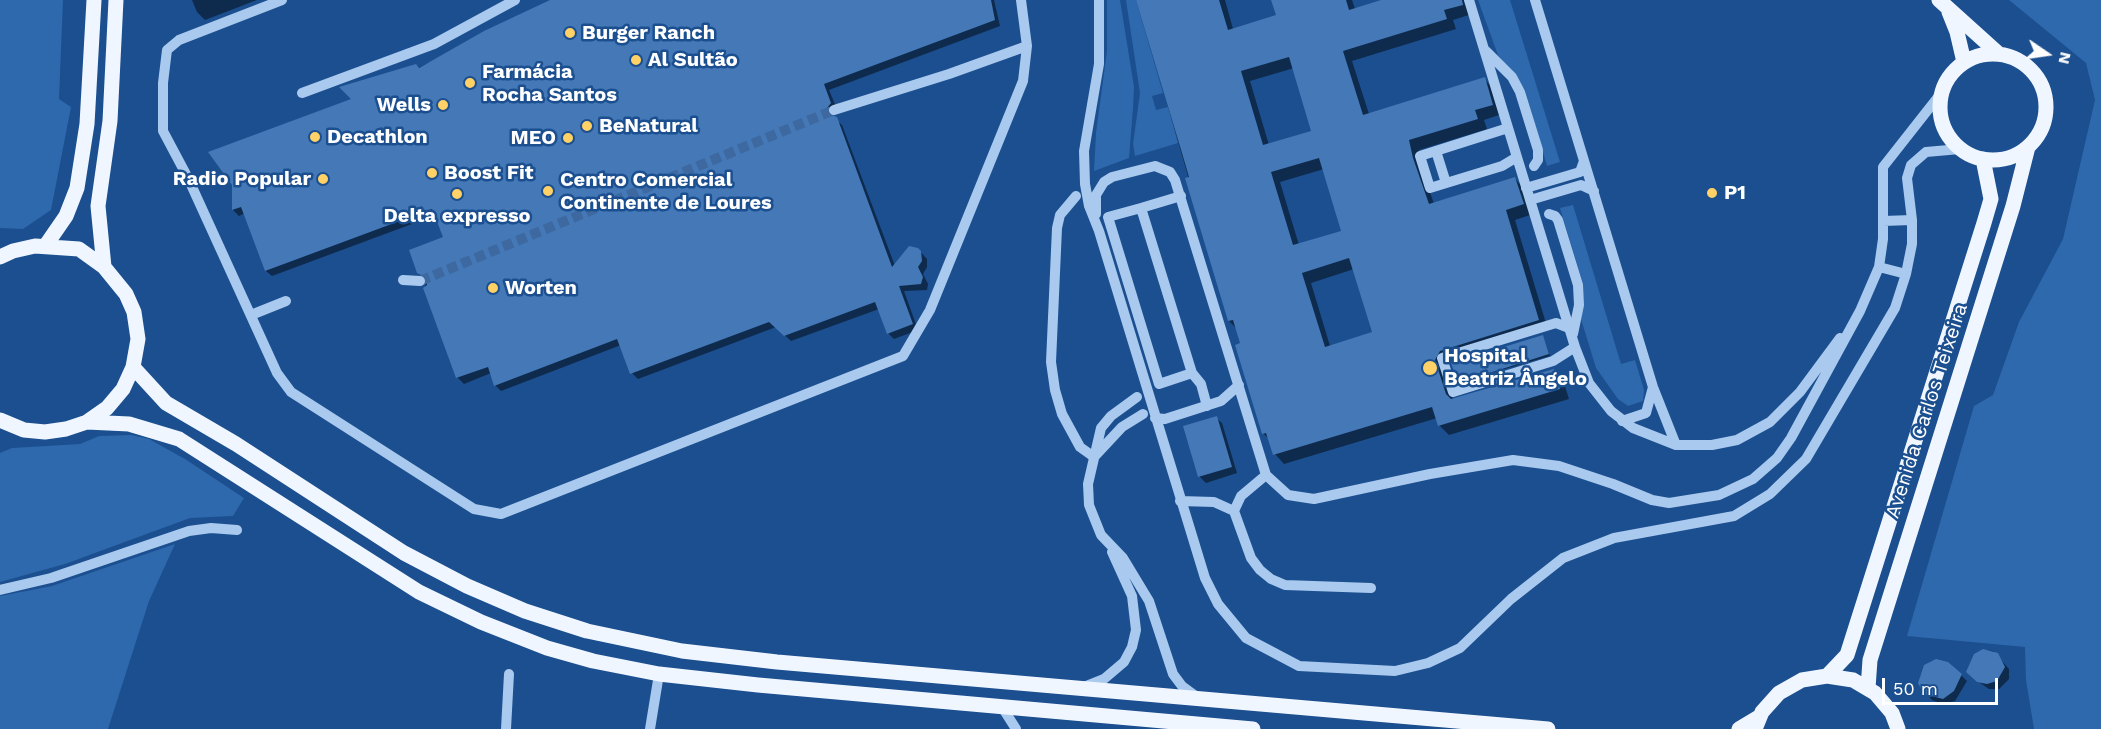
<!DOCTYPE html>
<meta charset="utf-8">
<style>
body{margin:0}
#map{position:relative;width:2101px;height:729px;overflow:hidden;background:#1b4f8f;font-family:"Work Sans",sans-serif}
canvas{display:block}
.north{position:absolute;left:2017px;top:24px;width:60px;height:60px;-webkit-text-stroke:4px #1b4f8f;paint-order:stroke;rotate:103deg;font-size:16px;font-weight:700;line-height:24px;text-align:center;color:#fff}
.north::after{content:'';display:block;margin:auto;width:21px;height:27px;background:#fff;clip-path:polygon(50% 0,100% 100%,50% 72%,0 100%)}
.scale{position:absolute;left:1882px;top:678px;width:116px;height:27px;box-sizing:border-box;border:3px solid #fff;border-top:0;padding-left:8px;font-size:18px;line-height:21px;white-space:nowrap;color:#fff;-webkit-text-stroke:4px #1b4f8f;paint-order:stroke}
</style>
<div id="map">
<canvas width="2101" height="729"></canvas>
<div class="north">N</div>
<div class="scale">50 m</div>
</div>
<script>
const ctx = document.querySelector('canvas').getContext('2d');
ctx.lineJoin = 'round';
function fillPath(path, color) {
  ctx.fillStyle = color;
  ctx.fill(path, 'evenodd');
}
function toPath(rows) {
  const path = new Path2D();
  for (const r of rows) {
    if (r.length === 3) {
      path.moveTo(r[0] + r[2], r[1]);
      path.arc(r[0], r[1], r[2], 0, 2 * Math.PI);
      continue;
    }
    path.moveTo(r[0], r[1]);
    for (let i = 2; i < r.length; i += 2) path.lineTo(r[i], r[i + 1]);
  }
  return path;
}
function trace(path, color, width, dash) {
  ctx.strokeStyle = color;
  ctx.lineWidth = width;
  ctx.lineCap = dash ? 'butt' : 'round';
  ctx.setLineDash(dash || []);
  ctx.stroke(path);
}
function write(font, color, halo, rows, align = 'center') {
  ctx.font = font + ' "Work Sans",sans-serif';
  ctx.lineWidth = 5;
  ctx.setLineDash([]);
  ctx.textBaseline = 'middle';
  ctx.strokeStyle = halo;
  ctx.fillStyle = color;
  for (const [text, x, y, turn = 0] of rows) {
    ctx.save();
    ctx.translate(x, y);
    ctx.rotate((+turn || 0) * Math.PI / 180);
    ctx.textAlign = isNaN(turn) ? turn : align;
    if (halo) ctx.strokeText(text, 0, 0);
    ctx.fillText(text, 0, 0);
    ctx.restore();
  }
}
fillPath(toPath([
 [0,0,63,0,59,99,71,107,51,210,23,229,0,228],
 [1107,0,1120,0,1134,87,1133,108,1129,158,1094,171,1096,133,1107,51],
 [1126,0,1136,0,1163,93,1152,96,1156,110,1168,107,1178,143,1135,156,1133,144,1140,93],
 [1478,0,1510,0,1560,162,1547,166,1525,90,1498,55],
 [2009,0,2101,0,2101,729,2034,729,2026,680,2025,647,1907,636,1974,406,1993,395,2019,322,2063,239,2095,100,2086,63],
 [1573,205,1621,364,1635,360,1644,390,1643,401,1628,406,1618,399,1596,368,1581,319,1583,284,1560,208],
 [131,435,149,439,185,459,244,498,233,516,190,518,65,564,0,582,0,453,12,448,80,444,99,436],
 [175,544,149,601,108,729,0,729,0,596,52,586]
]), '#2e69ad');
fillPath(toPath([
 [192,0,257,0,205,20,197,12],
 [554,0,994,0,1000,26,829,90,837,109,832,117,842,125,895,266,918,249,927,259,927,267,923,274,928,284,927,290,904,291,918,330,894,339,888,333,879,309,791,341,776,327,638,379,632,373,621,345,501,391,495,385,491,373,464,384,458,378,424,288,428,281,419,273,445,238,436,215,272,276,266,271,245,213,239,216,233,210,233,185,354,100],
 [1138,0,1225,0,1233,29,1278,16,1273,0,1352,0,1355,9,1386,0,1472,0,1472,14,1453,20,1456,29,1352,61,1369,114,1484,79,1494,89,1502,114,1484,120,1487,129,1419,150,1422,169,1434,204,1515,179,1525,189,1533,214,1515,220,1548,330,1450,360,1444,371,1453,400,1553,370,1563,380,1569,399,1449,435,1439,425,1437,418,1284,464,1275,454,1270,440,1263,433,1241,344,1236,328,1229,321],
 [1294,68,1313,132,1269,145,1250,81],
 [1324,169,1343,232,1299,245,1280,182],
 [1354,269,1374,333,1330,346,1311,283],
 [1543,336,1550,356,1459,382],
 [1216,418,1222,423,1237,473,1206,483,1200,477,1185,427],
 [1984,650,1993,651,2009,669,2009,679,1999,689,1989,689,1973,678],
 [1925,666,1961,675,1967,681,1955,701,1943,704,1932,700,1926,693,1920,677]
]), '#0007');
fillPath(toPath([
 [550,0,991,0,995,20,824,84,831,103,827,108,827,113,837,117,892,267,909,246,918,248,921,251,922,261,918,267,923,277,921,284,899,286,913,324,887,334,875,302,784,336,769,322,630,374,617,339,494,386,488,367,456,378,423,288,427,285,427,278,417,273,409,250,443,237,432,209,265,271,241,207,232,210,232,185,208,152,351,99,339,87,416,64,419,68,484,31],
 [1136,0,1219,0,1228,30,1276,15,1271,0,1346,0,1349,10,1381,0,1462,0,1463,5,1444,10,1447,19,1343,51,1363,115,1485,77,1493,105,1475,110,1478,119,1409,140,1413,158,1429,204,1515,177,1524,204,1506,210,1539,320,1440,351,1435,360,1446,394,1451,399,1554,369,1560,389,1438,426,1432,407,1273,455,1266,433,1262,434,1235,345,1240,343,1233,320,1228,321,1185,178,1189,177,1182,153],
 [1289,57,1311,131,1263,145,1241,71],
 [1319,158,1341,231,1293,245,1271,172],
 [1349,258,1372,332,1325,347,1302,273],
 [1543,335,1549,354,1458,383,1451,363],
 [1217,416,1232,467,1198,477,1183,426],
 [1983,649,1998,653,2005,667,1997,681,1987,684,1977,682,1966,672,1974,654],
 [1936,659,1948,662,1962,674,1954,691,1943,699,1924,694,1918,683,1924,665]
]), '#4478b7');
trace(toPath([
 [420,281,834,110]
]), '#3d69a0', 10, [10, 5]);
trace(toPath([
 [282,0,179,40,167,50,163,83,163,131,188,178,277,373,291,392,474,509,501,514,903,356,930,310,1023,81,1027,46,1021,0],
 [1099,0,1099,64,1084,151,1085,184,1089,206,1099,231,1205,578,1218,604,1246,638,1299,666,1395,671,1428,663,1460,648,1511,599,1563,558,1614,538,1734,516,1770,494,1806,459,1895,308,1906,274,1912,244,1912,220,1907,178,1911,165,1926,152,1960,149],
 [1469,0,1575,347,1589,383,1611,411,1633,428,1676,445,1712,445,1737,440,1770,422,1800,392,1840,338],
 [1535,0,1653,387,1676,445],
 [1486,51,1512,77,1520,92,1538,150,1538,160,1534,166],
 [302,93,434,44,515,0],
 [834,110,949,74,1027,46],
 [1508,128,1420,156,1430,188,1502,166,1517,157],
 [1436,151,1446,183],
 [1526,188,1580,172,1584,161],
 [1076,196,1060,215,1057,228,1051,362,1055,390,1062,414,1080,447,1094,457],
 [1530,200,1581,185,1594,191],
 [1141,208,1192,373,1159,384,1108,217,1141,208],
 [1141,208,1181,196],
 [1096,214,1096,195,1104,182,1112,177,1155,166,1170,172,1175,180,1266,475,1288,495,1314,499,1430,474,1513,460,1559,466,1613,484,1652,500,1669,503,1719,495,1753,479,1777,458,1791,438,1860,311,1879,267,1883,239,1883,167,1942,92],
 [1549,214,1555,216,1558,220,1578,285,1579,305,1573,334],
 [1883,221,1912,220],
 [1879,267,1906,274],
 [403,280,420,281],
 [251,315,286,301],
 [1569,328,1556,323,1442,358,1453,392,1553,361,1575,347],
 [1192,373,1201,384,1207,406],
 [1137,397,1111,416,1101,428,1088,484,1089,505,1101,535,1123,558,1149,601,1173,674,1182,686,1197,697],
 [1155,418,1165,419,1221,401,1239,385],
 [1622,421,1646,413,1653,387],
 [1094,457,1122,427,1143,414],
 [1266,475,1241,496,1234,511,1251,558,1260,570,1271,579,1285,585,1371,588],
 [1180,501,1214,502,1234,511],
 [0,590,51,578,189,531,211,528,237,530],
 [1084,687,1104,679,1124,662,1132,647,1136,630,1132,596,1112,552],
 [1002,707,1016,729],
 [506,729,509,674],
 [650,729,659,674]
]), '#a9c9ee', 10);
trace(toPath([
 [1939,0,1999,54],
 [1949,12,1957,32,1964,62],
 [1993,107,53],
 [46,245,66,216,77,188,87,124,94,0],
 [0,257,13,251,35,246,79,249,104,267,126,294,134,312,138,339,133,367,123,389,107,408,87,422,66,429,45,432,24,430,0,420],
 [104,267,98,206,110,121,116,0],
 [133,367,166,403,236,444,404,553,467,586,525,611,587,631,682,651,777,662,1548,729],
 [87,422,129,424,179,439,419,592,481,622,547,648,593,661,659,674,758,685,1253,729],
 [1827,676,1847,655,1984,223,1991,199,1983,159],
 [1868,688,1870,660,2013,206,2028,147],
 [1739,729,1759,717],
 [1755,729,1762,712,1779,693,1802,680,1827,676,1853,680,1875,693,1892,713,1898,729]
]), '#f0f6ff', 15);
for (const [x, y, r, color] of [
 [570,33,6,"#ffd166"],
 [636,60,6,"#ffd166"],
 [470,83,6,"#ffd166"],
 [443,105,6,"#ffd166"],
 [587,126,6,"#ffd166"],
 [315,137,6,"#ffd166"],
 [568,138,6,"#ffd166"],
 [432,173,6,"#ffd166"],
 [323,179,6,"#ffd166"],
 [548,191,6,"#ffd166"],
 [1712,193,6,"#ffd166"],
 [457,194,6,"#ffd166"],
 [493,288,6,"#ffd166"],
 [1430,368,8,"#ffd166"]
]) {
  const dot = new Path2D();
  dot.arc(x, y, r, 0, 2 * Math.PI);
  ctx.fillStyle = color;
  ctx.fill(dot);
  trace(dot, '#1b4f8f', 2);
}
write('bold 20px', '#fff', '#1b4f8f', [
 ["Burger Ranch",582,33],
 ["Al Sultão",648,60],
 ["Farmácia",482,72],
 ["Rocha Santos",482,95],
 ["Wells",431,105,"right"],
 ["BeNatural",599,126],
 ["Decathlon",327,137],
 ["MEO",556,138,"right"],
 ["Boost Fit",444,173],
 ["Radio Popular",311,179,"right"],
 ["Centro Comercial",560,180],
 ["Continente de Loures",560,203],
 ["P1",1724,193],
 ["Delta expresso",457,216,"center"],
 ["Worten",505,288],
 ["Hospital",1444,356],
 ["Beatriz Ângelo",1444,379]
], 'left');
write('20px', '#fff', '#1b4f8f', [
 ["Avenida Carlos Teixeira",1927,411,-72]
]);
</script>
